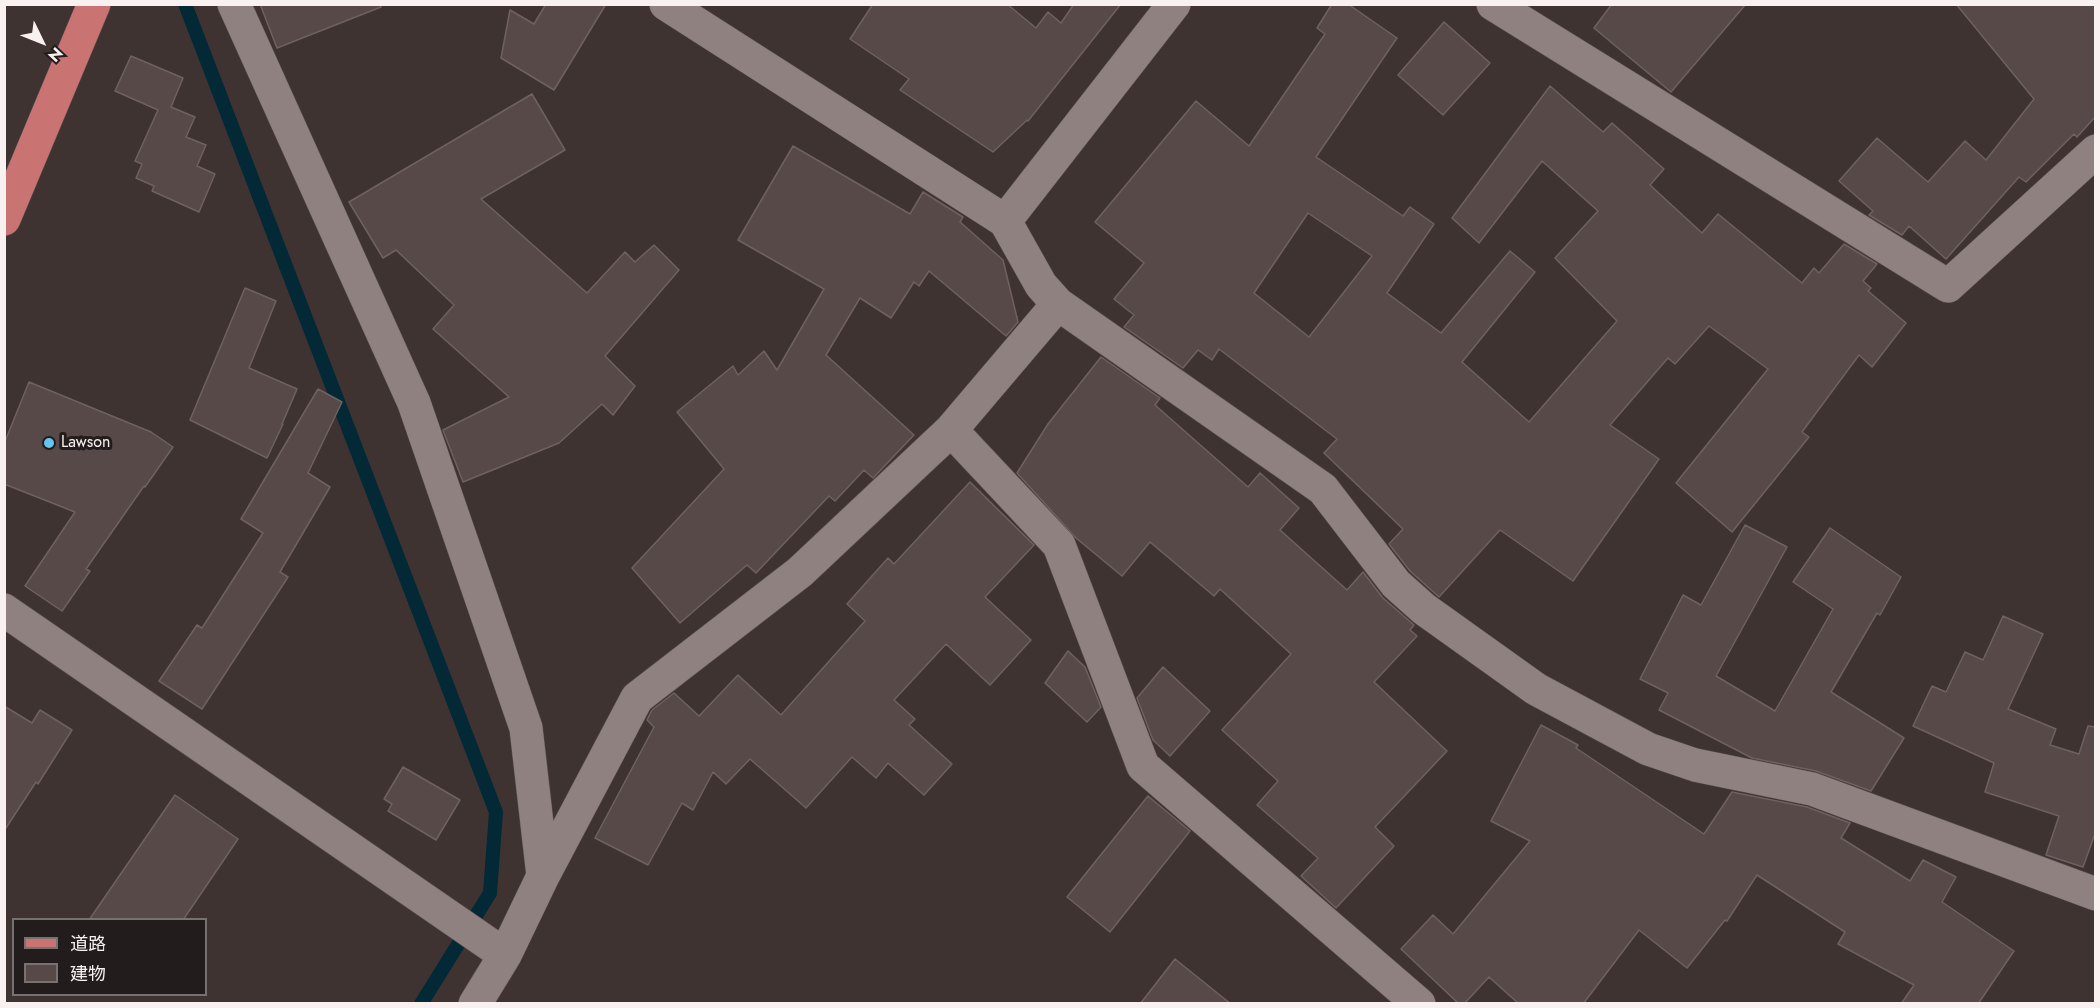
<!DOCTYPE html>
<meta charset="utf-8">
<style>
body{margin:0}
#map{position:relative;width:2100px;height:1008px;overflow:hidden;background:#3f3332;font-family:Jost,"Noto Sans JP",sans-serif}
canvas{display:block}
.frame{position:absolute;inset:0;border:6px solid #f9f1f0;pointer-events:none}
.legend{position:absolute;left:12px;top:918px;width:195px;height:78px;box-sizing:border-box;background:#221c1c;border:2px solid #787171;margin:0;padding:8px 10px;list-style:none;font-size:18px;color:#f9f1f0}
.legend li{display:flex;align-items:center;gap:12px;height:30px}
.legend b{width:30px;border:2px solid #787171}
.north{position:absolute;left:12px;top:12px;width:60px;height:60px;-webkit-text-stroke:4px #221c1c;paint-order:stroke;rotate:133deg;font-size:16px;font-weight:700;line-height:24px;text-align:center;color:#f9f1f0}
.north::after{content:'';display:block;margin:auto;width:21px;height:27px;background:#f9f1f0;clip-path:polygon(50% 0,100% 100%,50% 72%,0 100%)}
</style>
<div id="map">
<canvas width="2100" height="1008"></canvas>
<div class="frame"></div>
<ul class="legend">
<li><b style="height:8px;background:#c97373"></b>道路</li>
<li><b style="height:16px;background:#564948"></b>建物</li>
</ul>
<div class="north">N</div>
</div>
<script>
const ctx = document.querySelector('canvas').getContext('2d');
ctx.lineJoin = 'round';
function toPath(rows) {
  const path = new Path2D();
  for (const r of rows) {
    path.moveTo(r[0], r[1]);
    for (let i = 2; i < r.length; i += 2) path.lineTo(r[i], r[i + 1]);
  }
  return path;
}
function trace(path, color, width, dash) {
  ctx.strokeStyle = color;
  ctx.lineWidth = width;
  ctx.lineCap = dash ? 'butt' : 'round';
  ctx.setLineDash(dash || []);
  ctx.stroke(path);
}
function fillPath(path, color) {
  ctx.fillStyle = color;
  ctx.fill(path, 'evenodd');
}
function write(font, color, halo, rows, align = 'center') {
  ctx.font = font + ' Jost,sans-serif';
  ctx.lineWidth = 6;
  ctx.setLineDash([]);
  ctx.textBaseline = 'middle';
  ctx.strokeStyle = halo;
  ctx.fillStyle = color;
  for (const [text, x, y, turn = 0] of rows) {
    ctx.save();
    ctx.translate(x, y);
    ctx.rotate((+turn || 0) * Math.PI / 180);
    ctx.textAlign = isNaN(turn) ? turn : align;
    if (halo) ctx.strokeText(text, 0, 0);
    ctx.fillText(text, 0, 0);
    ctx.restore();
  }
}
trace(toPath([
 [185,4,496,812,490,893,421,1004]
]), '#032937', 14);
const building = toPath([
 [260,4,380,4,381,7,277,48,260,4],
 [546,4,606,4,554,90,501,58,510,10,534,24,546,4],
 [873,4,1007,4,1036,28,1048,12,1061,23,1074,4,1121,4,1028,121,1027,120,993,152,900,90,909,79,850,39,873,4],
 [1332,4,1348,4,1397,38,1316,157,1403,216,1410,207,1434,224,1387,293,1441,333,1510,251,1535,272,1462,362,1529,422,1617,321,1555,258,1598,211,1542,161,1479,243,1452,218,1550,86,1603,132,1612,123,1664,169,1650,185,1702,233,1718,214,1802,283,1814,268,1819,273,1844,244,1877,264,1863,281,1871,288,1868,291,1906,323,1872,367,1859,355,1802,432,1809,437,1732,532,1676,483,1768,369,1709,326,1675,364,1668,358,1610,425,1659,459,1573,581,1500,530,1439,597,1410,571,1389,544,1403,529,1324,453,1337,439,1219,349,1212,360,1198,350,1183,368,1124,327,1134,315,1114,299,1144,263,1095,222,1196,101,1249,146,1325,34,1317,28,1332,4],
 [1308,213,1372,256,1309,337,1254,293,1308,213],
 [1612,4,1746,4,1671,92,1594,28,1612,4],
 [1956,4,2096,4,2096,116,2077,137,2074,134,2026,182,2019,177,1946,259,1909,226,1902,235,1869,215,1873,211,1839,181,1877,138,1928,182,1965,141,1986,160,2034,99,1956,4],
 [1444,22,1490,63,1443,115,1398,75,1444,22],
 [131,56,183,78,171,107,195,117,186,137,206,145,197,166,215,174,199,212,152,191,154,186,136,178,142,164,135,161,158,110,115,91,131,56],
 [532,94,565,150,481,199,587,293,625,252,635,262,654,245,679,270,605,356,635,386,613,415,602,404,559,443,463,482,443,430,509,397,433,329,454,305,396,250,383,258,349,202,532,94],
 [793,146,910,214,923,192,963,217,960,222,1003,260,1018,322,1006,336,929,271,919,286,914,282,891,318,860,298,826,355,914,435,873,478,864,470,835,501,829,496,756,573,747,565,680,623,632,568,724,469,677,412,733,366,738,375,764,351,777,370,824,289,738,240,793,146],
 [245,288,276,301,249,368,297,389,282,424,283,424,267,458,190,420,245,288],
 [1101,357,1160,398,1155,405,1248,487,1260,473,1299,508,1280,530,1347,590,1363,572,1383,598,1414,625,1410,630,1417,636,1374,682,1447,751,1375,827,1394,846,1336,908,1301,876,1318,858,1257,805,1278,781,1222,730,1291,654,1220,589,1214,596,1150,542,1122,576,1076,538,1017,473,1048,424,1101,357],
 [29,382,151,432,173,447,145,487,144,486,86,569,90,571,62,611,25,586,75,512,4,484,4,444,29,382],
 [318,389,342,402,308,473,330,487,280,572,288,577,202,709,159,681,197,625,202,628,263,533,241,519,318,389],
 [970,482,1034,545,985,597,1031,640,990,685,946,644,894,700,915,719,909,725,952,764,924,795,888,763,876,778,852,757,806,808,750,759,726,784,713,772,693,810,682,803,648,865,595,838,654,727,647,720,652,710,674,693,699,716,738,675,781,715,865,621,847,604,888,558,894,564,970,482],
 [1745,525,1787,547,1716,676,1775,711,1833,609,1793,582,1830,528,1901,577,1880,615,1877,613,1831,692,1904,738,1871,791,1816,771,1752,758,1659,710,1668,693,1640,679,1683,595,1701,605,1745,525],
 [2003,616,2043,634,2008,709,2056,729,2050,745,2079,754,2088,726,2096,727,2096,831,2083,867,2046,855,2059,816,1985,792,1994,763,1913,726,1932,686,1946,692,1965,652,1983,660,2003,616],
 [1068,651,1085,667,1101,707,1087,722,1045,683,1068,651],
 [1163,667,1210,711,1170,756,1153,740,1137,698,1163,667],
 [4,706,32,723,40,710,72,730,38,784,36,782,4,831,4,706],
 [1541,725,1578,745,1576,748,1704,834,1732,792,1807,807,1850,823,1841,838,1910,881,1923,860,1956,877,1942,902,2014,951,1978,1004,1901,1004,1914,985,1838,944,1845,932,1757,875,1727,921,1725,920,1687,968,1639,930,1583,1004,1519,1004,1489,977,1464,1004,1459,1004,1401,949,1433,915,1453,934,1530,841,1491,821,1541,725],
 [403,767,460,800,436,840,388,811,392,804,384,799,403,767],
 [175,795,238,839,183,920,89,920,175,795],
 [1148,796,1190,831,1110,932,1067,897,1148,796],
 [1175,959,1231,1004,1140,1004,1175,959]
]);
fillPath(building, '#564948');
trace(building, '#6f6161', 1.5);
const minor = toPath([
 [234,4,414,403,526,728,543,876],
 [666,4,1005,221,1041,285,1058,304,1323,489,1396,584,1424,609,1536,689,1648,749,1695,765,1812,789,2096,894],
 [1493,4,1948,286,2096,151],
 [1005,221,1174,4],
 [951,430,1059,545,1143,766,1419,1004],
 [4,610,505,955],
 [475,1004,505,955,543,876,637,698,800,572,951,430,1058,304]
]);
const major = toPath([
 [4,219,94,4]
]);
trace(minor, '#5d5352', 34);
trace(major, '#5d5352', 34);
trace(minor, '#8f8180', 33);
trace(major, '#c97373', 33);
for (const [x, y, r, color] of [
 [49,443,6,"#65c5ee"]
]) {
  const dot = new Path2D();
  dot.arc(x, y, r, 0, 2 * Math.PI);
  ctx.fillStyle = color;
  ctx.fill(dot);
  trace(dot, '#221c1c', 2);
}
write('16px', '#f9f1f0', '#221c1c', [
 ["Lawson",61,443]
], 'left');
</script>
